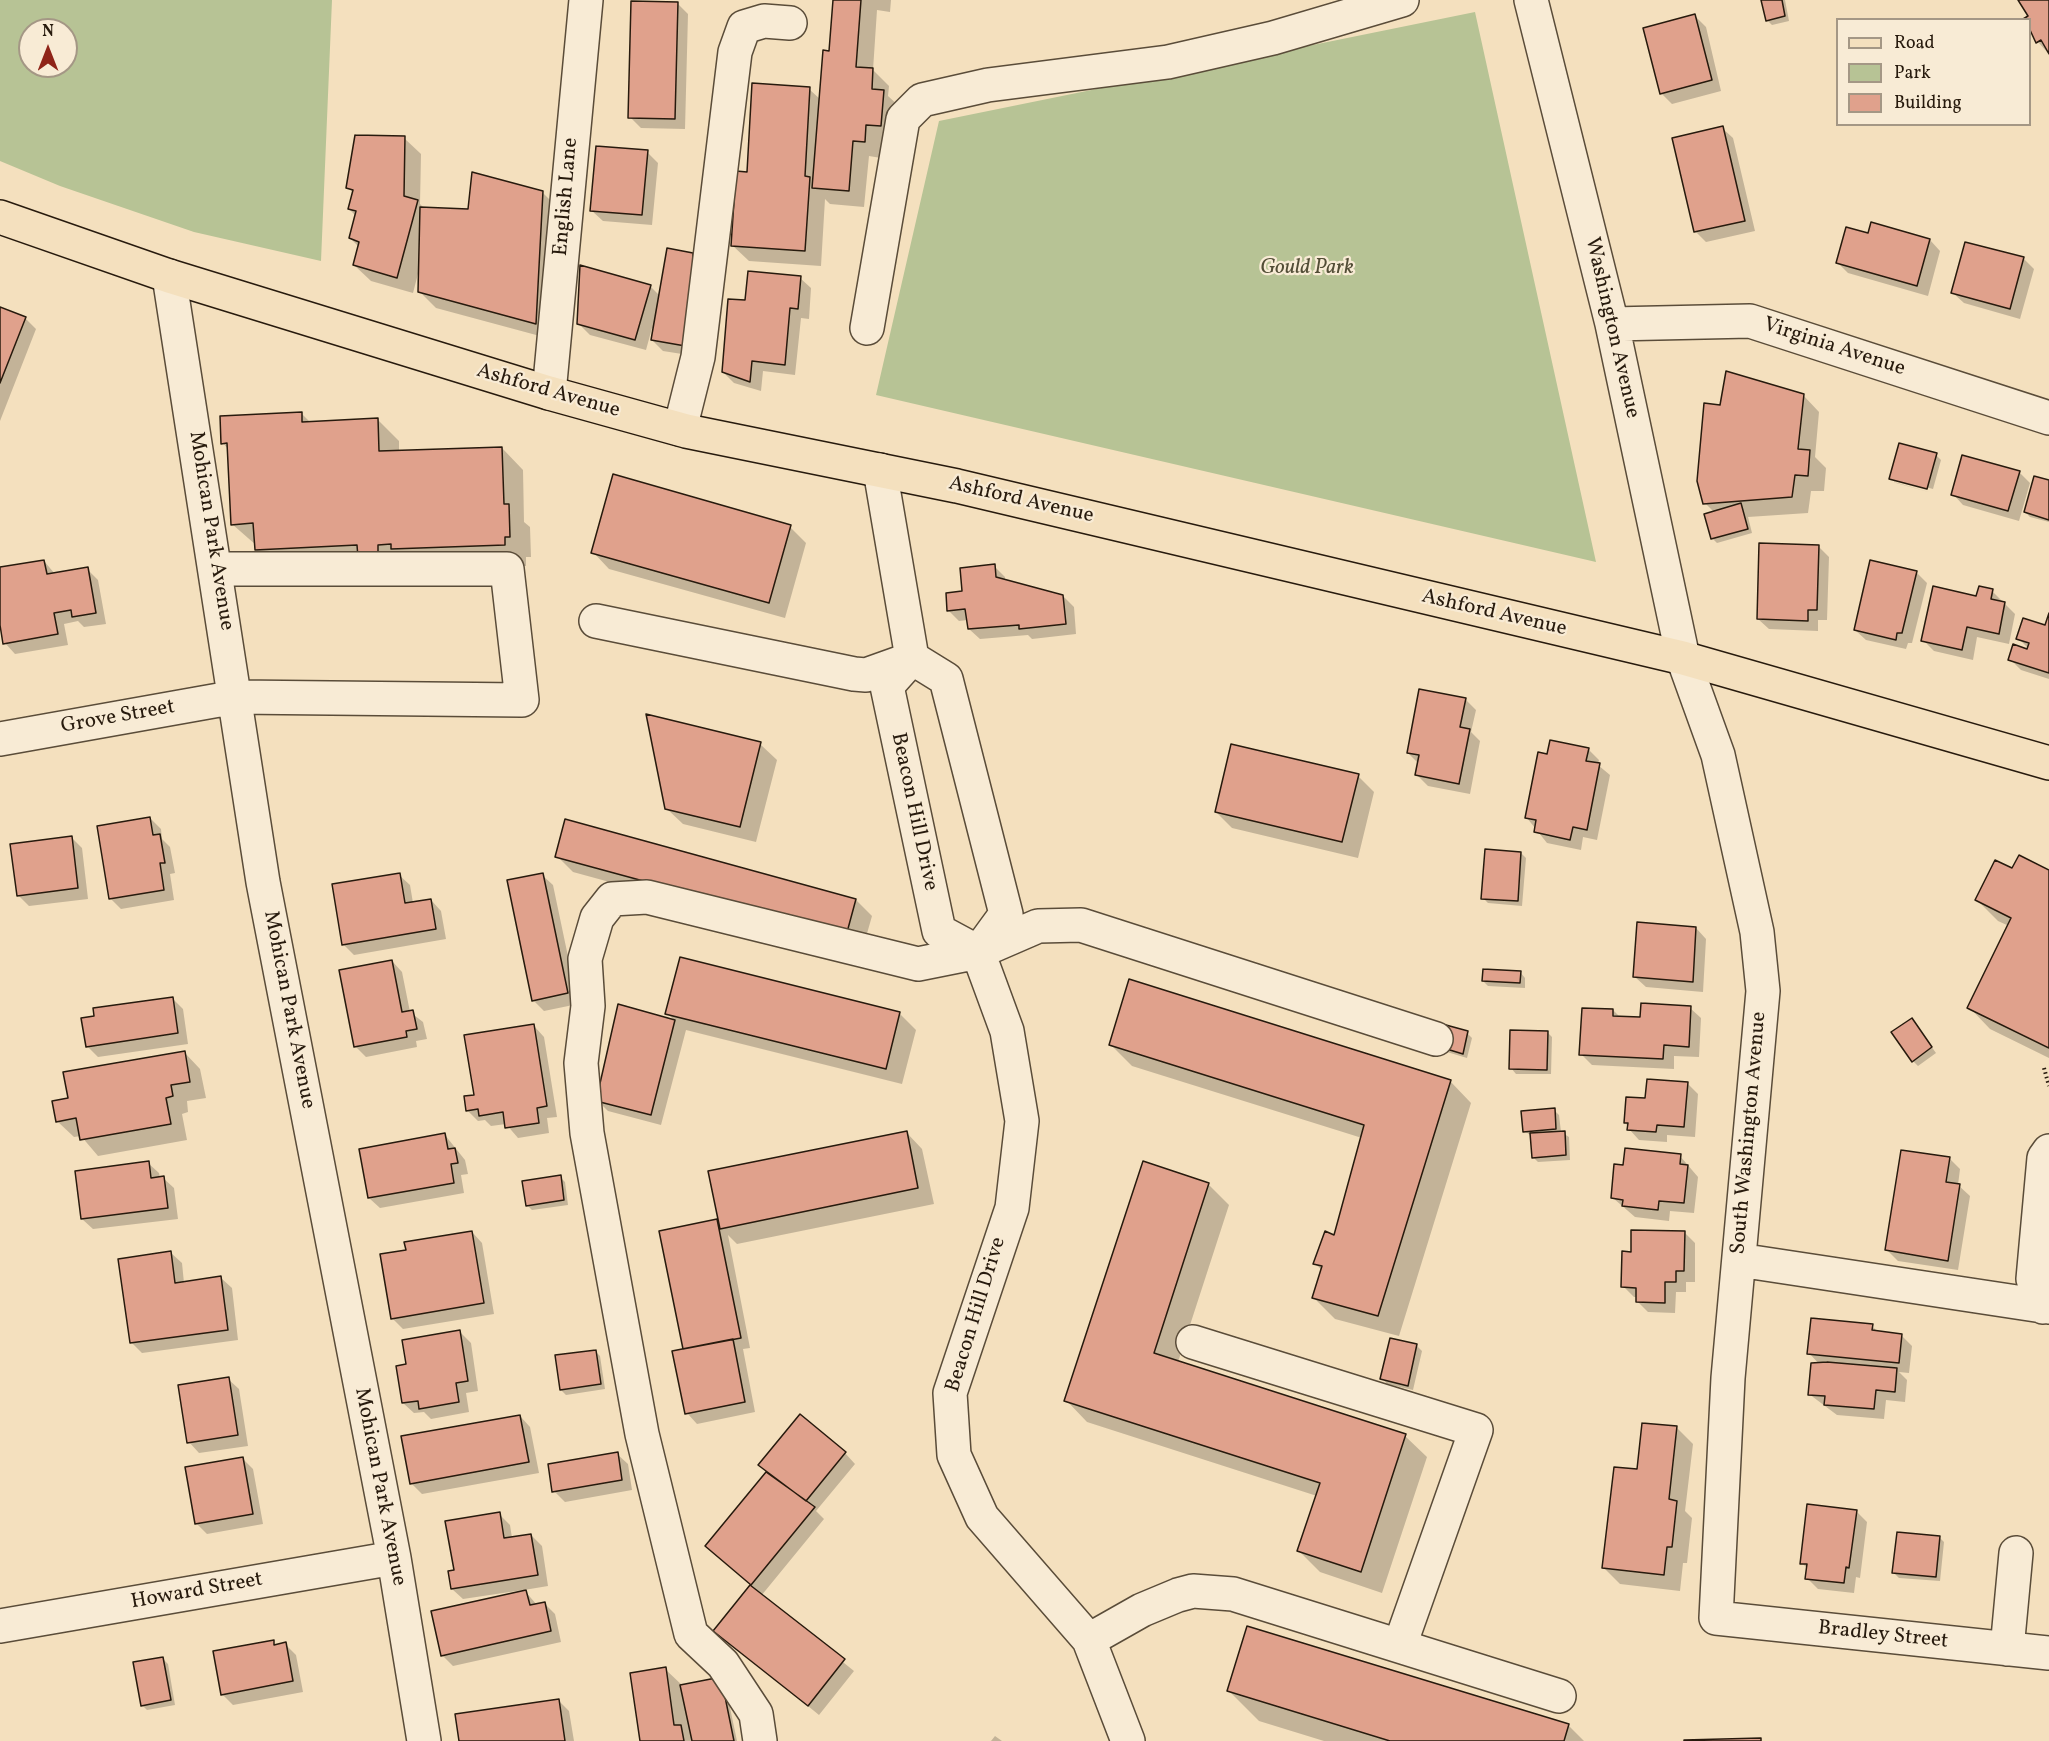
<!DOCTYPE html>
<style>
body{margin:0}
#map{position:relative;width:2049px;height:1741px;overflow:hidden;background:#f4e0be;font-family:Vollkorn,serif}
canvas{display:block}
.legend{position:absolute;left:1836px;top:18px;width:195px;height:108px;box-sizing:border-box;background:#f8ebd5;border:2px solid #a49785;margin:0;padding:8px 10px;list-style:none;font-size:18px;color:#271a0d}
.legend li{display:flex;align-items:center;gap:12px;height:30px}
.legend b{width:30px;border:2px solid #a49785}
.north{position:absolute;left:18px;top:18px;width:60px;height:60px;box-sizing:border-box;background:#f8ebd5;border:2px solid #a49785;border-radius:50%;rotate:0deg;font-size:16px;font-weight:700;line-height:24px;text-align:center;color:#271a0d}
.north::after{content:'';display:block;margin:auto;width:21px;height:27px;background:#8f2418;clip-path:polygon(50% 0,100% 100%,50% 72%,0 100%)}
</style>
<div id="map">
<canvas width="2049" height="1741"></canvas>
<ul class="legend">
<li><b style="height:8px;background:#f4e0be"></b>Road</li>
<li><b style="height:16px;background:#b7c395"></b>Park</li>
<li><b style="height:16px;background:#e0a18c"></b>Building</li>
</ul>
<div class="north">N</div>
</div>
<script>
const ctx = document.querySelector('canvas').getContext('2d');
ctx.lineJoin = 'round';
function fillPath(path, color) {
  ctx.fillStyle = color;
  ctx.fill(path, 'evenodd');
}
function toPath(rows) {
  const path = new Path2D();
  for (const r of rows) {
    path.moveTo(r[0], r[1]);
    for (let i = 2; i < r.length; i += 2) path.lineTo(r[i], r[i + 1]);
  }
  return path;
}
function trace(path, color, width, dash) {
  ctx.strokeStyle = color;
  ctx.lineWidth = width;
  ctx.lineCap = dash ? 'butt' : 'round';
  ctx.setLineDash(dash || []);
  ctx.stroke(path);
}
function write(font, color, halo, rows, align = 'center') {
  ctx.font = font + ' Vollkorn,serif';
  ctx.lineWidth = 4.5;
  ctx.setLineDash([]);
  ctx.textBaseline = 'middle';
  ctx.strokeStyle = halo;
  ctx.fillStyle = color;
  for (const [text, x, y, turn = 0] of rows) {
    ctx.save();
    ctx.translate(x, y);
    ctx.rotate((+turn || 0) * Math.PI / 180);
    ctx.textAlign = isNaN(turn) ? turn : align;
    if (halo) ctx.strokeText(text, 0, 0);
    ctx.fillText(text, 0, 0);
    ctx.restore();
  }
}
fillPath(toPath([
 [0,0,332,0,321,261,194,232,60,186,0,161],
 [30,30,66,30,66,66,30,66],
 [1475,12,1596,562,876,395,939,121]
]), '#b7c395');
fillPath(toPath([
 [835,0,891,0,890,12,877,10,873,70,889,86,888,96,900,107,897,142,882,141,881,158,869,156,864,207,830,204,825,199,821,266,749,261,732,245,748,174,809,89,821,100,831,53],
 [1763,0,1785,0,1789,21,1772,25,1767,20],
 [2020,0,2049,0,2048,53,2038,42,2030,27,2030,20,2026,20,2030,17],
 [677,3,688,14,685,129,641,128,630,117],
 [1695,16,1706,27,1721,91,1672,104,1661,93],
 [1722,128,1733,138,1755,231,1706,242,1695,231],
 [404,138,421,154,420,204,425,209,470,210,542,192,559,209,551,339,436,308,420,292,419,270,413,293,371,281,354,265,359,247,350,238,356,216,349,209,354,193,348,188],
 [647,152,658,163,652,225,603,221,592,211],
 [1869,235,1930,240,1940,251,1928,296,1848,273,1837,262],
 [692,255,703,266,701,357,663,351,652,340,654,329,652,328,646,350,590,335,579,324,650,286,660,296],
 [2023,258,2034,269,2020,319,1964,303,1953,293],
 [800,278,811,288,809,319,801,318,795,375,763,371,761,391,734,383,723,372,747,302],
 [0,308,25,318,36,329,0,421],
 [1803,395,1819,412,1815,457,1826,468,1824,491,1811,491,1808,513,1748,517,1752,533,1717,543,1712,538,1714,512,1705,503,1722,406],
 [301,413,311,423,377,419,399,441,399,452,502,448,523,470,524,522,530,527,531,557,526,557,526,566,278,571,256,550,256,545,232,524,228,449,223,443],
 [1936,455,1941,460,1933,489,1894,478,1894,482,1932,493,1896,483,1891,478],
 [2019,472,2030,483,2019,521,1963,505,1953,494],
 [2049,481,2049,522,2030,517,2025,512],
 [790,527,806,543,785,618,609,569,593,552],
 [1818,546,1829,557,1827,620,1818,620,1818,631,1769,629,1758,619],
 [44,561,55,574,87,569,98,580,106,624,84,627,78,621,64,624,68,645,15,654,5,643,0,616,0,569],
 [994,566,1005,577,1005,581,1063,596,1074,607,1076,634,1032,639,1028,635,980,639,969,629,968,620,959,621,948,610,964,592],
 [1916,572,1927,583,1912,643,1908,643,1906,649,1866,640,1855,630],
 [1992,591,2015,614,2009,644,1977,637,1973,660,1934,651,1923,640,1978,597],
 [2049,618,2049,679,2021,670,2010,659,2032,652,2018,638,2046,626],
 [1465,699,1476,710,1471,732,1480,741,1470,794,1428,786,1417,775,1419,764,1408,753],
 [760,744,777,760,756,842,683,824,666,808],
 [1588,749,1599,760,1598,765,1610,775,1597,840,1583,837,1581,850,1547,843,1527,818,1548,756],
 [1358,776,1374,792,1358,858,1232,828,1216,812],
 [150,818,161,829,162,839,170,847,175,873,170,874,174,900,121,909,111,899],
 [71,837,82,848,88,899,29,906,18,895],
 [1521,853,1526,858,1522,906,1488,903,1483,898],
 [557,856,856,900,872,916,862,951,573,872],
 [2049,872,2049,1058,1990,1029,1969,1007,2009,926,1998,921,1977,900],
 [399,875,410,885,413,903,431,900,441,911,446,939,354,955,343,944],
 [542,875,553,885,578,1004,544,1011,533,1000],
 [1696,928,1706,939,1703,992,1646,987,1635,977],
 [681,959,900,1014,916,1030,902,1084,686,1030,661,1125,608,1111,597,1100,619,1006,675,1021,667,1013],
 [392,961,402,972,410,1012,423,1022,427,1039,416,1041,417,1047,366,1057,355,1046],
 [1520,972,1525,978,1525,988,1488,986,1483,981],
 [172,998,183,1009,188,1044,98,1057,87,1046],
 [1690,1008,1701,1018,1699,1057,1674,1056,1674,1069,1592,1065,1581,1054,1613,1010,1620,1017,1641,1019],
 [1912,1020,1936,1053,1918,1066,1913,1061],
 [534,1026,544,1037,557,1117,547,1118,549,1133,518,1138,506,1124,491,1126,485,1120,478,1121,467,1110,475,1096],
 [1547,1032,1552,1037,1551,1074,1516,1074,1511,1068],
 [1467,1033,1472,1038,1467,1058,1447,1052,1442,1047],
 [1111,1045,1450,1081,1471,1103,1399,1336,1335,1319,1314,1298,1322,1270,1315,1264,1335,1237,1362,1138,1132,1066],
 [184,1052,200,1069,206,1098,187,1101,188,1112,182,1114,187,1140,98,1156,81,1136,74,1137,57,1121,69,1099],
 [1687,1083,1698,1094,1695,1137,1667,1135,1667,1142,1639,1140,1629,1129,1625,1122,1646,1100],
 [1554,1110,1559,1115,1561,1132,1569,1137,1570,1160,1538,1162,1533,1157,1532,1136,1524,1131],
 [906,1132,922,1149,934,1204,737,1244,728,1235,750,1348,743,1349,755,1412,697,1424,687,1413,684,1350,716,1221,720,1225],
 [445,1135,465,1160,468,1174,461,1175,464,1193,380,1208,369,1198],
 [1680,1156,1698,1177,1694,1213,1670,1211,1669,1221,1635,1217,1613,1198,1625,1167],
 [1949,1158,1960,1169,1958,1185,1970,1196,1958,1270,1898,1261,1887,1250],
 [148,1163,159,1173,160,1178,163,1178,174,1188,178,1219,93,1229,82,1219],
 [560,1177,565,1182,568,1205,532,1210,527,1205],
 [1208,1184,1229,1205,1178,1362,1405,1436,1427,1457,1382,1593,1320,1572,1299,1551,1317,1496,1087,1422,1066,1400],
 [472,1232,482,1243,494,1314,403,1329,392,1318,408,1252],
 [1684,1232,1695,1243,1695,1282,1686,1282,1686,1292,1676,1292,1675,1313,1648,1312,1637,1301,1637,1297,1634,1297,1623,1286,1632,1253],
 [171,1253,182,1263,184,1283,221,1278,232,1288,238,1340,142,1353,131,1342],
 [1872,1326,1879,1333,1901,1335,1912,1346,1909,1373,1899,1372,1907,1380,1905,1402,1886,1400,1884,1419,1837,1415,1809,1394,1820,1365,1809,1353],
 [460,1332,471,1343,478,1391,466,1393,469,1412,431,1419,424,1412,414,1413,403,1403,408,1365],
 [1391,1339,1417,1346,1422,1351,1413,1390,1387,1384,1382,1378],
 [595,1351,600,1356,605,1389,566,1395,561,1390],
 [228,1379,239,1389,248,1446,199,1453,189,1442],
 [520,1416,530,1427,539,1473,422,1494,411,1483],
 [1677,1428,1693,1444,1685,1511,1692,1518,1687,1563,1683,1563,1680,1591,1620,1584,1604,1568,1638,1471],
 [845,1453,855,1464,816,1511,824,1519,761,1596,854,1671,819,1715,715,1630,751,1585,707,1546,768,1472],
 [617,1454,628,1464,632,1490,565,1502,554,1491],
 [242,1458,253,1469,263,1524,207,1534,196,1523],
 [1856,1511,1867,1522,1860,1578,1856,1577,1854,1593,1818,1589,1807,1578,1808,1569,1802,1563],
 [499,1514,510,1525,512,1538,531,1535,542,1546,548,1586,524,1590,537,1605,544,1603,555,1614,561,1642,453,1666,442,1655,523,1592,523,1590,463,1599,452,1589,455,1571],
 [1939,1537,1944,1542,1940,1581,1899,1578,1894,1573],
 [273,1642,277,1646,285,1644,296,1655,303,1692,233,1705,222,1694],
 [163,1659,168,1664,175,1705,147,1710,142,1705],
 [665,1669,683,1686,725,1684,737,1741,641,1741],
 [1229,1691,1568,1725,1584,1741,1324,1741,1259,1721],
 [559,1701,569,1711,574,1741,461,1741],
 [995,1736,1002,1741,991,1741]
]), '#0003');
const building = toPath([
 [833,0,861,0,856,67,873,68,872,89,884,90,881,126,866,125,865,142,853,141,849,191,812,188,823,50,829,51,833,0],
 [1761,0,1782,0,1785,16,1766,21,1761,0],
 [2018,0,2049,0,2049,54,2041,40,2036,43,2030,30,2030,20,2023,19,2028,16,2018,0],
 [631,1,678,2,675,119,628,118,631,1],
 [1695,14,1712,80,1660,94,1643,28,1695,14],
 [752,83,810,87,805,176,810,177,805,251,731,246,736,171,747,172,752,83],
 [1723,126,1745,221,1694,232,1672,138,1723,126],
 [355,135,405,136,404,196,418,200,397,278,353,265,359,242,349,238,356,211,348,209,353,190,346,188,355,135],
 [596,146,648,150,642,215,590,211,596,146],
 [472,172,543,191,536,324,418,292,420,207,468,209,472,172],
 [1871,222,1930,239,1917,286,1836,263,1846,227,1868,233,1871,222],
 [1965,242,2024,257,2010,309,1951,293,1965,242],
 [667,248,693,253,691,347,651,340,667,248],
 [580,265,651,285,635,340,577,324,580,265],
 [748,271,801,276,798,309,790,308,785,365,752,361,750,382,722,372,728,299,745,300,748,271],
 [0,307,26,317,0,383,0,307],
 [1726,371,1804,394,1798,449,1810,450,1808,476,1795,475,1792,497,1703,504,1697,481,1704,403,1720,405,1726,371],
 [302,412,302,422,378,418,379,451,502,447,504,504,509,504,510,537,505,537,505,545,391,549,391,544,378,545,378,557,358,558,357,545,255,550,253,523,231,525,227,443,221,444,220,416,302,412],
 [1899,443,1937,453,1927,489,1889,479,1899,443],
 [1962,455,2020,471,2008,511,1951,495,1962,455],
 [613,474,791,525,769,603,591,553,613,474],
 [2034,476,2049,480,2049,520,2024,512,2034,476],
 [1741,503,1748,529,1711,539,1704,514,1741,503],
 [1759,543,1819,545,1817,610,1808,610,1808,621,1757,619,1759,543],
 [44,560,47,574,88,567,96,613,72,617,71,610,54,613,58,634,3,644,0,625,0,567,44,560],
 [1870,560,1917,571,1902,633,1897,633,1896,640,1854,630,1870,560],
 [995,564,996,577,1063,595,1066,624,1019,629,1019,625,968,629,965,609,947,611,946,593,962,591,960,568,995,564],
 [1933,586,1976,596,1979,586,1993,589,1991,599,2005,602,1999,634,1967,627,1962,650,1921,641,1933,586],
 [2049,613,2049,673,2008,660,2013,644,2027,649,2029,643,2016,639,2023,618,2045,625,2049,613],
 [1419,689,1466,698,1460,727,1470,729,1459,784,1415,775,1419,755,1407,753,1419,689],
 [646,714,761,742,740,827,665,809,646,714],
 [1550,740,1589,748,1586,761,1600,763,1587,830,1573,827,1570,840,1534,832,1536,820,1525,818,1538,752,1547,754,1550,740],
 [1231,744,1359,774,1342,842,1215,812,1231,744],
 [150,817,153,835,160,834,165,863,160,863,164,890,109,899,97,826,150,817],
 [565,819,856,899,846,936,555,857,565,819],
 [72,836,78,888,17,896,10,844,72,836],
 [1485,849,1521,852,1518,901,1481,899,1485,849],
 [2019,855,2049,870,2049,1048,1967,1008,2011,918,1975,900,1995,860,2012,868,2019,855],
 [400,873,405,903,431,899,436,929,342,945,332,884,400,873],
 [543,873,568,993,532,1001,507,880,543,873],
 [1637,922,1696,927,1693,982,1633,977,1637,922],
 [680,957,900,1012,886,1069,665,1014,680,957],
 [392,960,402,1012,413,1010,417,1029,406,1031,407,1037,354,1047,339,970,392,960],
 [1483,969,1521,971,1520,983,1482,981,1483,969],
 [1129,979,1451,1080,1378,1316,1312,1298,1322,1266,1313,1264,1325,1231,1334,1235,1364,1125,1109,1045,1129,979],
 [173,997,178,1033,86,1047,81,1018,94,1016,93,1008,173,997],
 [1641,1003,1691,1006,1689,1047,1664,1045,1663,1059,1579,1055,1582,1008,1613,1009,1613,1016,1640,1017,1641,1003],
 [618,1004,675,1020,651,1115,596,1101,618,1004],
 [1912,1018,1932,1047,1912,1062,1891,1032,1912,1018],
 [534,1024,547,1106,537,1108,539,1123,505,1128,503,1112,479,1116,478,1109,466,1111,464,1096,474,1095,464,1035,534,1024],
 [1446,1025,1468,1031,1463,1054,1440,1047,1446,1025],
 [1510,1030,1548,1031,1547,1070,1509,1069,1510,1030],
 [185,1051,190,1082,171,1085,173,1096,166,1098,171,1124,80,1140,76,1118,56,1122,52,1101,68,1098,63,1072,185,1051],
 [1647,1079,1688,1082,1684,1127,1657,1125,1656,1132,1627,1130,1628,1123,1624,1123,1626,1097,1645,1098,1647,1079],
 [1555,1108,1556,1129,1523,1132,1521,1111,1555,1108],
 [907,1131,918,1188,720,1229,708,1171,907,1131],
 [1565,1131,1566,1155,1532,1158,1530,1133,1565,1131],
 [445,1133,448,1149,455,1148,458,1163,451,1164,454,1183,368,1198,359,1149,445,1133],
 [1625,1148,1681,1154,1680,1164,1688,1165,1684,1203,1659,1201,1658,1210,1622,1206,1623,1200,1611,1198,1614,1164,1623,1165,1625,1148],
 [1901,1150,1950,1157,1946,1182,1960,1184,1948,1261,1885,1250,1901,1150],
 [149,1161,151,1178,164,1176,168,1208,81,1219,75,1171,149,1161],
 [1143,1161,1209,1183,1154,1353,1406,1434,1361,1572,1297,1551,1320,1483,1064,1401,1143,1161],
 [561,1175,564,1200,526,1206,522,1181,561,1175],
 [717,1219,741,1338,683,1349,659,1231,717,1219],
 [1631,1230,1685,1231,1684,1271,1676,1271,1676,1282,1665,1282,1665,1303,1636,1302,1636,1288,1621,1287,1622,1251,1631,1252,1631,1230],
 [472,1231,484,1303,391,1319,380,1254,406,1250,404,1242,472,1231],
 [171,1251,175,1283,221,1276,228,1330,130,1343,118,1259,171,1251],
 [1811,1318,1873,1324,1872,1330,1902,1334,1899,1363,1807,1354,1811,1318],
 [460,1330,468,1381,456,1383,459,1402,419,1409,418,1401,402,1403,396,1366,406,1364,402,1340,460,1330],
 [1390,1338,1417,1344,1408,1386,1380,1379,1390,1338],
 [733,1339,745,1402,685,1414,672,1351,733,1339],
 [596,1350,601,1384,560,1390,555,1355,596,1350],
 [1827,1362,1897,1368,1895,1392,1876,1390,1874,1409,1824,1405,1825,1396,1808,1395,1811,1363,1827,1362],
 [229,1377,238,1435,187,1443,178,1385,229,1377],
 [800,1414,846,1452,806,1501,758,1465,800,1414],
 [520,1415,529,1462,410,1484,401,1436,520,1415],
 [1642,1423,1677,1426,1669,1499,1677,1501,1672,1547,1667,1547,1664,1575,1602,1568,1614,1467,1637,1469,1642,1423],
 [618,1452,622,1480,552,1492,548,1464,618,1452],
 [243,1457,253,1514,195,1524,185,1467,243,1457],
 [766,1472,815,1507,751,1585,705,1546,766,1472],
 [1807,1504,1857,1510,1849,1568,1846,1567,1844,1583,1805,1579,1807,1564,1800,1564,1807,1504],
 [500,1512,504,1538,531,1534,538,1575,451,1589,448,1571,454,1570,445,1521,500,1512],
 [1897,1532,1940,1536,1936,1577,1892,1573,1897,1532],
 [750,1585,845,1659,808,1706,713,1631,750,1585],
 [526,1590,530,1605,545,1602,551,1631,441,1656,431,1611,526,1590],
 [1247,1626,1569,1724,1564,1741,1390,1741,1227,1691,1247,1626],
 [274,1640,274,1645,286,1642,293,1681,221,1695,213,1651,274,1640],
 [163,1657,171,1700,141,1706,133,1662,163,1657],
 [666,1667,674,1725,681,1725,684,1741,640,1741,630,1673,666,1667],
 [721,1677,734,1741,692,1741,680,1685,721,1677],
 [559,1699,565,1741,459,1741,455,1714,559,1699],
 [1761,1738,1761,1741,1684,1741,1684,1740,1761,1738]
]);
fillPath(building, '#e0a18c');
trace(building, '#271a0d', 1.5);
const minor = toPath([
 [1531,0,1612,324,1683,658,1718,755,1757,932,1763,991,1728,1378,1716,1618,2049,1653],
 [169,276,263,882,394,1558,424,1741],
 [1612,324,1750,321,2049,418],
 [867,328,903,119,922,100,988,85,1168,62,1273,38,1402,0],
 [549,393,586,0],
 [680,429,698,357,735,52,744,27,764,21,790,23],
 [880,470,912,658,946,679,1006,914,979,951],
 [596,621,854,674,866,675,908,660],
 [912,658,887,686,939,931,978,952,1007,1031,1022,1121,1012,1208,950,1393,954,1455,982,1517,1089,1640,1128,1741],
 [0,739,236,697,522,700,507,569,216,569],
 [1739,1260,2049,1307],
 [2043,1307,2033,1279,2044,1158,2049,1151],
 [1193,1342,1476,1430,1400,1645],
 [0,1626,394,1558],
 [1089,1640,1142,1610,1178,1595,1193,1591,1233,1594,1559,1696],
 [2007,1649,2016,1553],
 [760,1741,756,1714,723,1664,691,1634,642,1434,587,1133,581,1063,588,1006,585,959,597,918,612,899,647,897,918,964,978,952,1038,926,1081,925,1436,1039]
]);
const major = toPath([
 [0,217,169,276,549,393,686,431,957,486,1683,658,2049,763]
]);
trace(minor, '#5a4c39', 36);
trace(major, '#271a0d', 36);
trace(toPath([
 [2044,1068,2049,1086]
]), '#271a0d', 4, [1.5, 3]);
trace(minor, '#f8ebd5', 33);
trace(major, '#f4e0be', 33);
write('21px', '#271a0d', '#f8ebd5', [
 ["English Lane",567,197,-85],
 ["Washington Avenue",1611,328,77],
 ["Virginia Avenue",1834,348,18],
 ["Ashford Avenue",548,392,16],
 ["Ashford Avenue",1021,501,13],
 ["Mohican Park Avenue",210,531,81],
 ["Ashford Avenue",1494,614,13],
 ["Grove Street",118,718,-10],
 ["Beacon Hill Drive",913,812,78],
 ["Mohican Park Avenue",288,1010,79],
 ["South Washington Avenue",1750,1133,-85],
 ["Beacon Hill Drive",977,1315,-73],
 ["Mohican Park Avenue",379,1487,79],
 ["Howard Street",197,1592,-10],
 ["Bradley Street",1883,1636,6]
]);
write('italic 21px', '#524d36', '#f8ebd5', [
 ["Gould Park",1307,269]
]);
</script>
